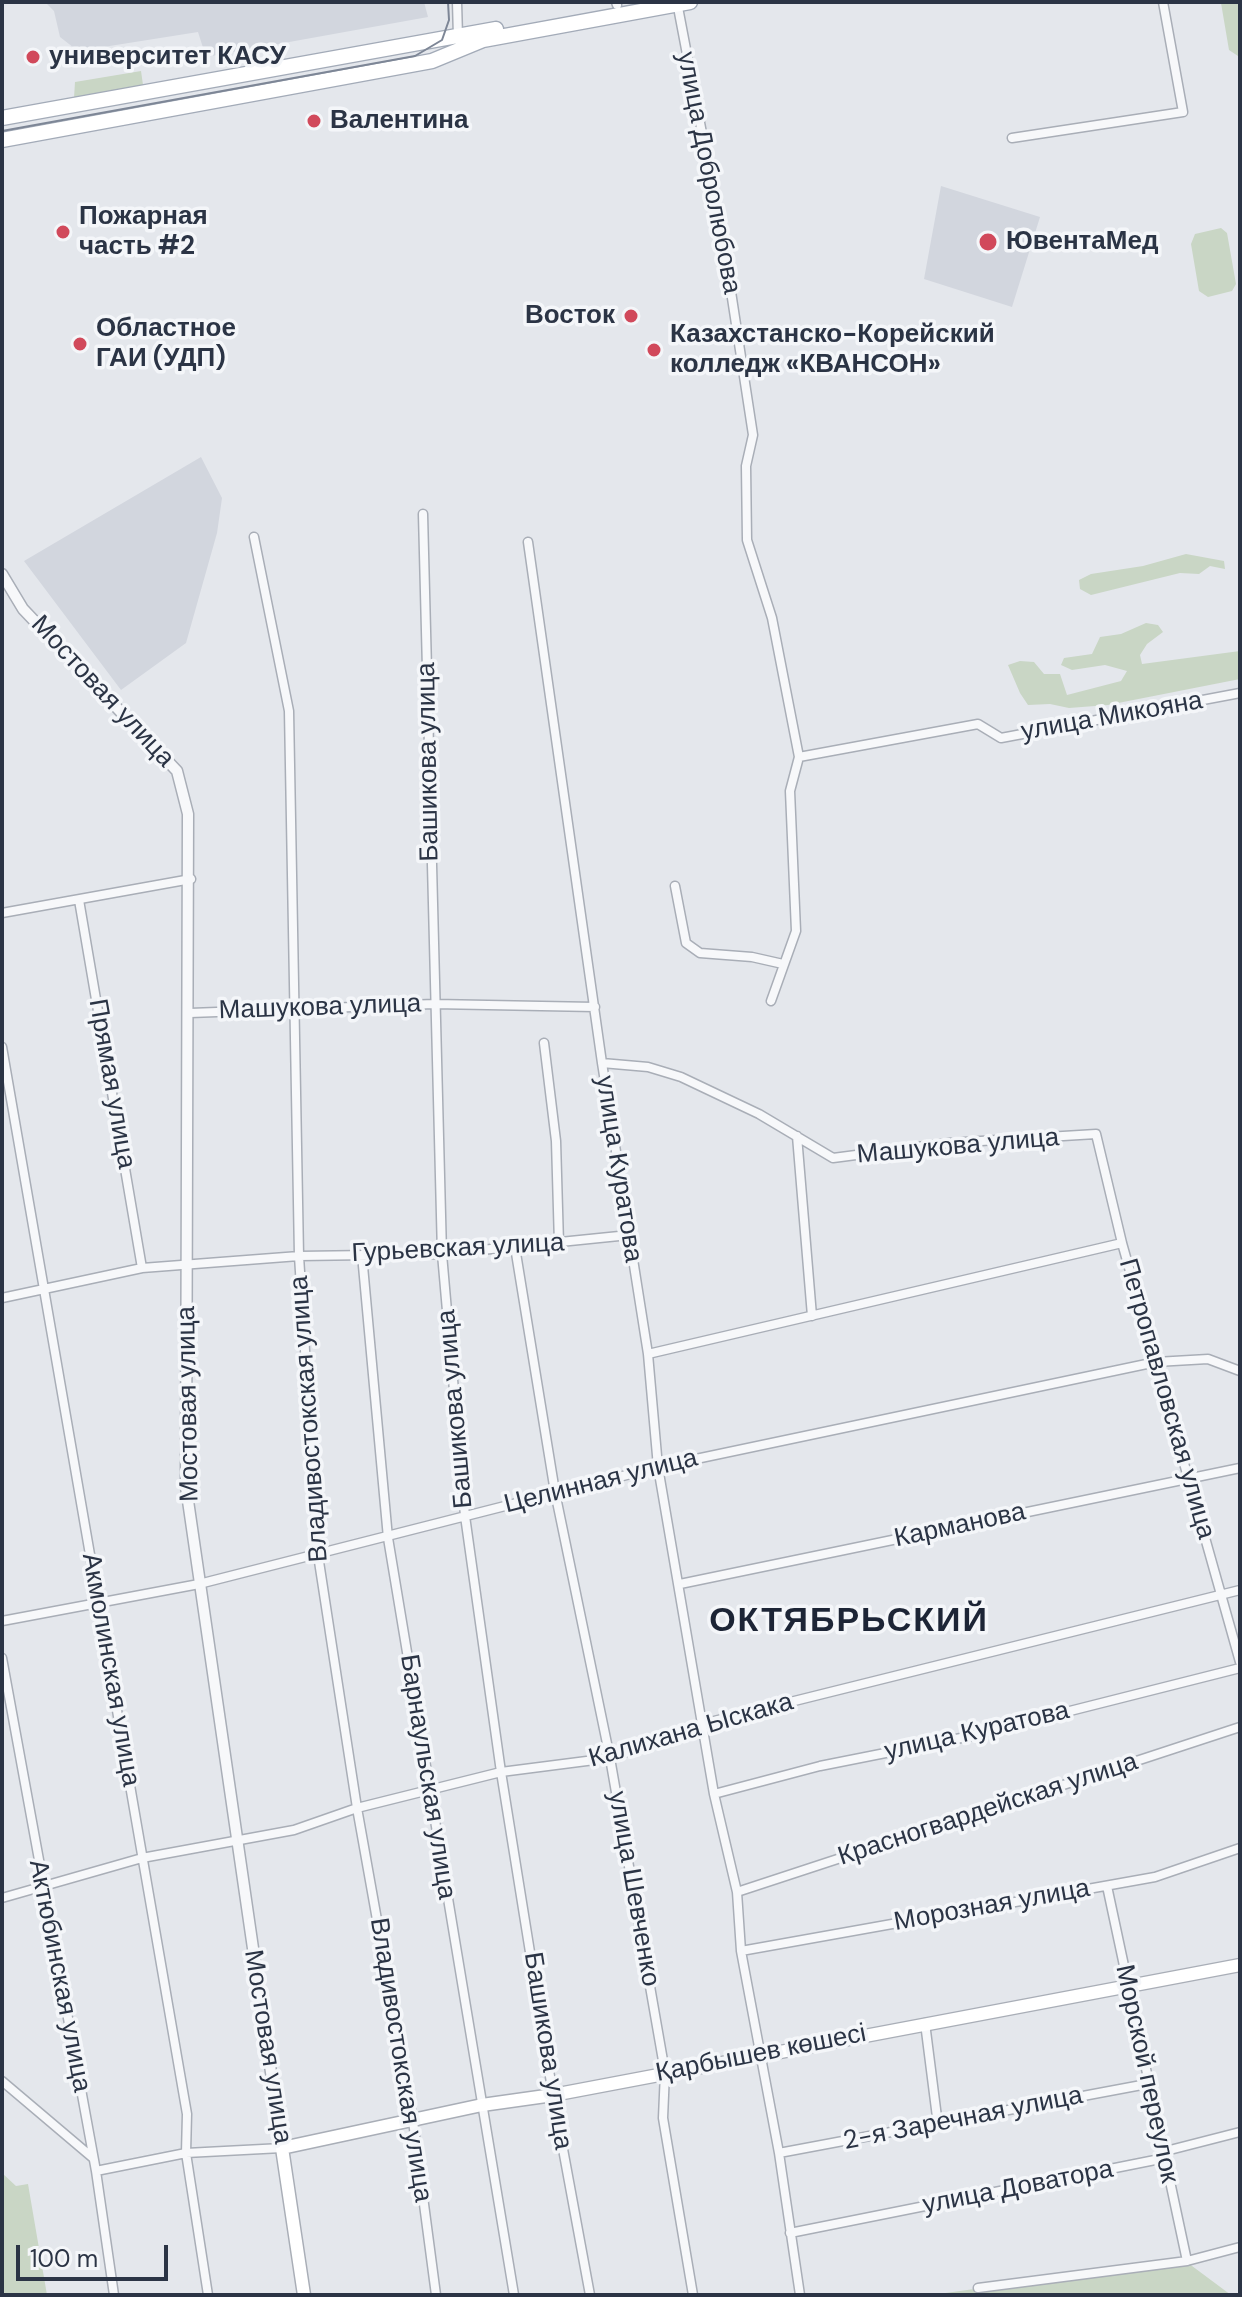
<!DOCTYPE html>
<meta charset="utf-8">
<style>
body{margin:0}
#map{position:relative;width:1242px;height:2297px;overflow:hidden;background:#e4e7ec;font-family:"DM Sans",sans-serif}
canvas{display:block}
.frame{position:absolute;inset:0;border:4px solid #2b3445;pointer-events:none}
.scale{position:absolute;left:16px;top:2245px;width:152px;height:36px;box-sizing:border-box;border:4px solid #2b3445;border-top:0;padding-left:10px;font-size:24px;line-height:28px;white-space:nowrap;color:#2b3445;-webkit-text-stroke:6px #f4f6f9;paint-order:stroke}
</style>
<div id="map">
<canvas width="1242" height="2297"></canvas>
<div class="frame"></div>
<div class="scale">100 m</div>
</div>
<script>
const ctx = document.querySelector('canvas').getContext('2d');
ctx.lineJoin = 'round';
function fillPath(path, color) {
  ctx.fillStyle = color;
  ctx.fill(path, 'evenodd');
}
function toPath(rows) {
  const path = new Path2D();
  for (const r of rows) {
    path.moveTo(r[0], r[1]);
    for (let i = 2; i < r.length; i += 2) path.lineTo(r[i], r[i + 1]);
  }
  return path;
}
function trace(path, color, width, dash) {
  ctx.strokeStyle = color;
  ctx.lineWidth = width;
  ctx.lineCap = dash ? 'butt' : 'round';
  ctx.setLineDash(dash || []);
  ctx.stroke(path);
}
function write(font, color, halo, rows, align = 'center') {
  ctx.font = font + ' "DM Sans",sans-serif';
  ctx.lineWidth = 7;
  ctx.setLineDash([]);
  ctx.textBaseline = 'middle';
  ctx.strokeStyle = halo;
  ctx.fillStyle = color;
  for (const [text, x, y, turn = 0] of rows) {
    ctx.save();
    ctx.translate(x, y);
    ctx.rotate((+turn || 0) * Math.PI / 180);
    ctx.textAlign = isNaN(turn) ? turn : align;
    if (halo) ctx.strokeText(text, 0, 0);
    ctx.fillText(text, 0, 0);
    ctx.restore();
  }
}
fillPath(toPath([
 [45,2,424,2,428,17,206,57,198,32,78,51,60,37,54,11],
 [941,186,1040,217,1012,307,924,279],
 [201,457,222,498,217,533,186,643,121,690,24,561]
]), '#d2d6de');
fillPath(toPath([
 [1240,2,1240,56,1238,56,1229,50,1221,3],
 [141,71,143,85,74,98,75,82],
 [1221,228,1227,233,1236,284,1232,291,1208,297,1199,291,1191,244,1195,234],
 [1186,554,1224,561,1225,569,1210,566,1199,574,1180,573,1091,595,1080,589,1079,580,1091,574,1143,566],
 [1146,623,1158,625,1163,632,1147,644,1140,655,1142,664,1240,651,1240,679,1108,705,1069,708,1050,704,1028,705,1020,693,1008,665,1020,661,1034,662,1044,674,1060,674,1067,695,1121,681,1127,671,1105,665,1072,670,1061,665,1064,658,1092,654,1100,637,1121,634],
 [2,2173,16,2186,28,2184,47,2295,2,2295],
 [1184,2260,1231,2295,931,2295]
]), '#c9d6c5');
const minor = toPath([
 [457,2,458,37],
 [616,2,617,5],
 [677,2,726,259,753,435,746,466,747,540,772,618,799,757,790,791,796,931,771,1001],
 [1012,138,1183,112,1163,2],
 [423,514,442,1254,465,1516,501,1772,553,2095,590,2295],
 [254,537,289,711,299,1256,318,1555,357,1808,413,2121,436,2295],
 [528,542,602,1063,648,1354,658,1467,714,1794,737,1892,741,1951,779,2153,800,2295],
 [799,757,978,724,1001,738,1240,693],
 [675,886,686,943,700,953,752,957,783,964],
 [79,900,142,1268],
 [2,913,191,879],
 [190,1013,434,1004,595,1007],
 [544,1043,556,1141,559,1244],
 [2,1047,187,2114,186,2153,208,2295],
 [602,1063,648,1067,681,1077,759,1114,833,1158,948,1143,1096,1134,1122,1243,1240,1662],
 [797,1136,812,1316],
 [515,1247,555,1492,610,1758,665,2072,663,2118,693,2295],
 [362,1255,388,1538,514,2295],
 [2,1298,142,1268,299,1256,442,1254,629,1235],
 [648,1354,1122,1243],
 [680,1584,1240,1468],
 [2,1621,199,1584,658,1467,1156,1362,1208,1359,1240,1371],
 [2,1658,96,2171,114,2295],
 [714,1794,820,1766,971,1736,1240,1668],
 [1107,1886,1187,2261],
 [737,1892,1240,1727],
 [2,1898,142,1858,294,1830,357,1808,501,1772,610,1758,702,1724,1240,1590],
 [741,1951,1155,1877,1240,1848],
 [925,2023,938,2125],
 [2,2081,93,2158],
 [779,2153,1147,2084],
 [96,2171,186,2153,282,2148],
 [790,2233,1160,2159,1162,2152,1240,2132],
 [978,2288,1187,2261,1240,2247]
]);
const tertiary = toPath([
 [2,574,23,609,177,771,188,814,186,1487,282,2148]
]);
const secondary = toPath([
 [304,2295,282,2148,482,2105,553,2095,1240,1965]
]);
const primary = toPath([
 [2,118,496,29],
 [2,140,432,61,483,40,690,2]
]);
trace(minor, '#a9aeb7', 11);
trace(tertiary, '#a9aeb7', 13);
trace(secondary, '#a9aeb7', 15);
trace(primary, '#a3abb8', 17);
trace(minor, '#f7f8fa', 8);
trace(tertiary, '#f7f8fa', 10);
trace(secondary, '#fff', 12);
trace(primary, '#fff', 14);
trace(toPath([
 [2,131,415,56,442,40,449,20,448,2]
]), '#7d8696', 2);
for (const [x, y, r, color] of [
 [33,57,8,"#d1495b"],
 [314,121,8,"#d1495b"],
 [63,232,8,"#d1495b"],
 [988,242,10,"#d1495b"],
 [631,316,8,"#d1495b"],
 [80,344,8,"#d1495b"],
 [654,350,8,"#d1495b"]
]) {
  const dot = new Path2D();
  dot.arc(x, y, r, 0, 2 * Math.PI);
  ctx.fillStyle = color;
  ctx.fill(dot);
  trace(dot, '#f4f6f9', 3);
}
write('bold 26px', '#2b3445', '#f4f6f9', [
 ["университет КАСУ",49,57],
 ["Валентина",330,121],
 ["Пожарная",79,217],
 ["часть #2",79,247],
 ["ЮвентаМед",1006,242],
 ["Восток",615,316,"right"],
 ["Областное",96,329],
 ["ГАИ (УДП)",96,359],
 ["Казахстанско-Корейский",670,335],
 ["колледж «КВАНСОН»",670,365]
], 'left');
write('26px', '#2b3445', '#f4f6f9', [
 ["улица Добролюбова",708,173,79],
 ["Мостовая улица",102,692,47],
 ["улица Микояна",1112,717,-10],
 ["Башикова улица",429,762,-91],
 ["Машукова улица",320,1008,-2],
 ["Прямая улица",111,1084,80],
 ["Машукова улица",958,1147,-5],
 ["улица Куратова",618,1169,81],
 ["Гурьевская улица",458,1249,-3],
 ["Петропавловская улица",1166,1399,74],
 ["Мостовая улица",189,1404,-91],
 ["Башикова улица",456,1409,-95],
 ["Владивостокская улица",310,1419,-94],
 ["Целинная улица",601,1482,-14],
 ["Карманова",960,1526,-12],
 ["Акмолинская улица",110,1670,80],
 ["Калихана Ыскака",691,1731,-16],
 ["улица Куратова",977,1732,-13],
 ["Барнаульская улица",427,1777,81],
 ["Красногвардейская улица",988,1810,-18],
 ["улица Шевченко",633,1889,80],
 ["Морозная улица",992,1906,-10],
 ["Актюбинская улица",59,1976,79],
 ["Мостовая улица",267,2047,81],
 ["Башикова улица",547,2051,81],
 ["Қарбышев көшесі",761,2054,-11],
 ["Владивостокская улица",400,2060,81],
 ["Морской переулок",1146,2074,78],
 ["2-я Заречная улица",963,2119,-11],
 ["улица Доватора",1018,2188,-11]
]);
ctx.letterSpacing = '2px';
write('bold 34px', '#1d2536', '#f4f6f9', [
 ["ОКТЯБРЬСКИЙ",849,1622]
]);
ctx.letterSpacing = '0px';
</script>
